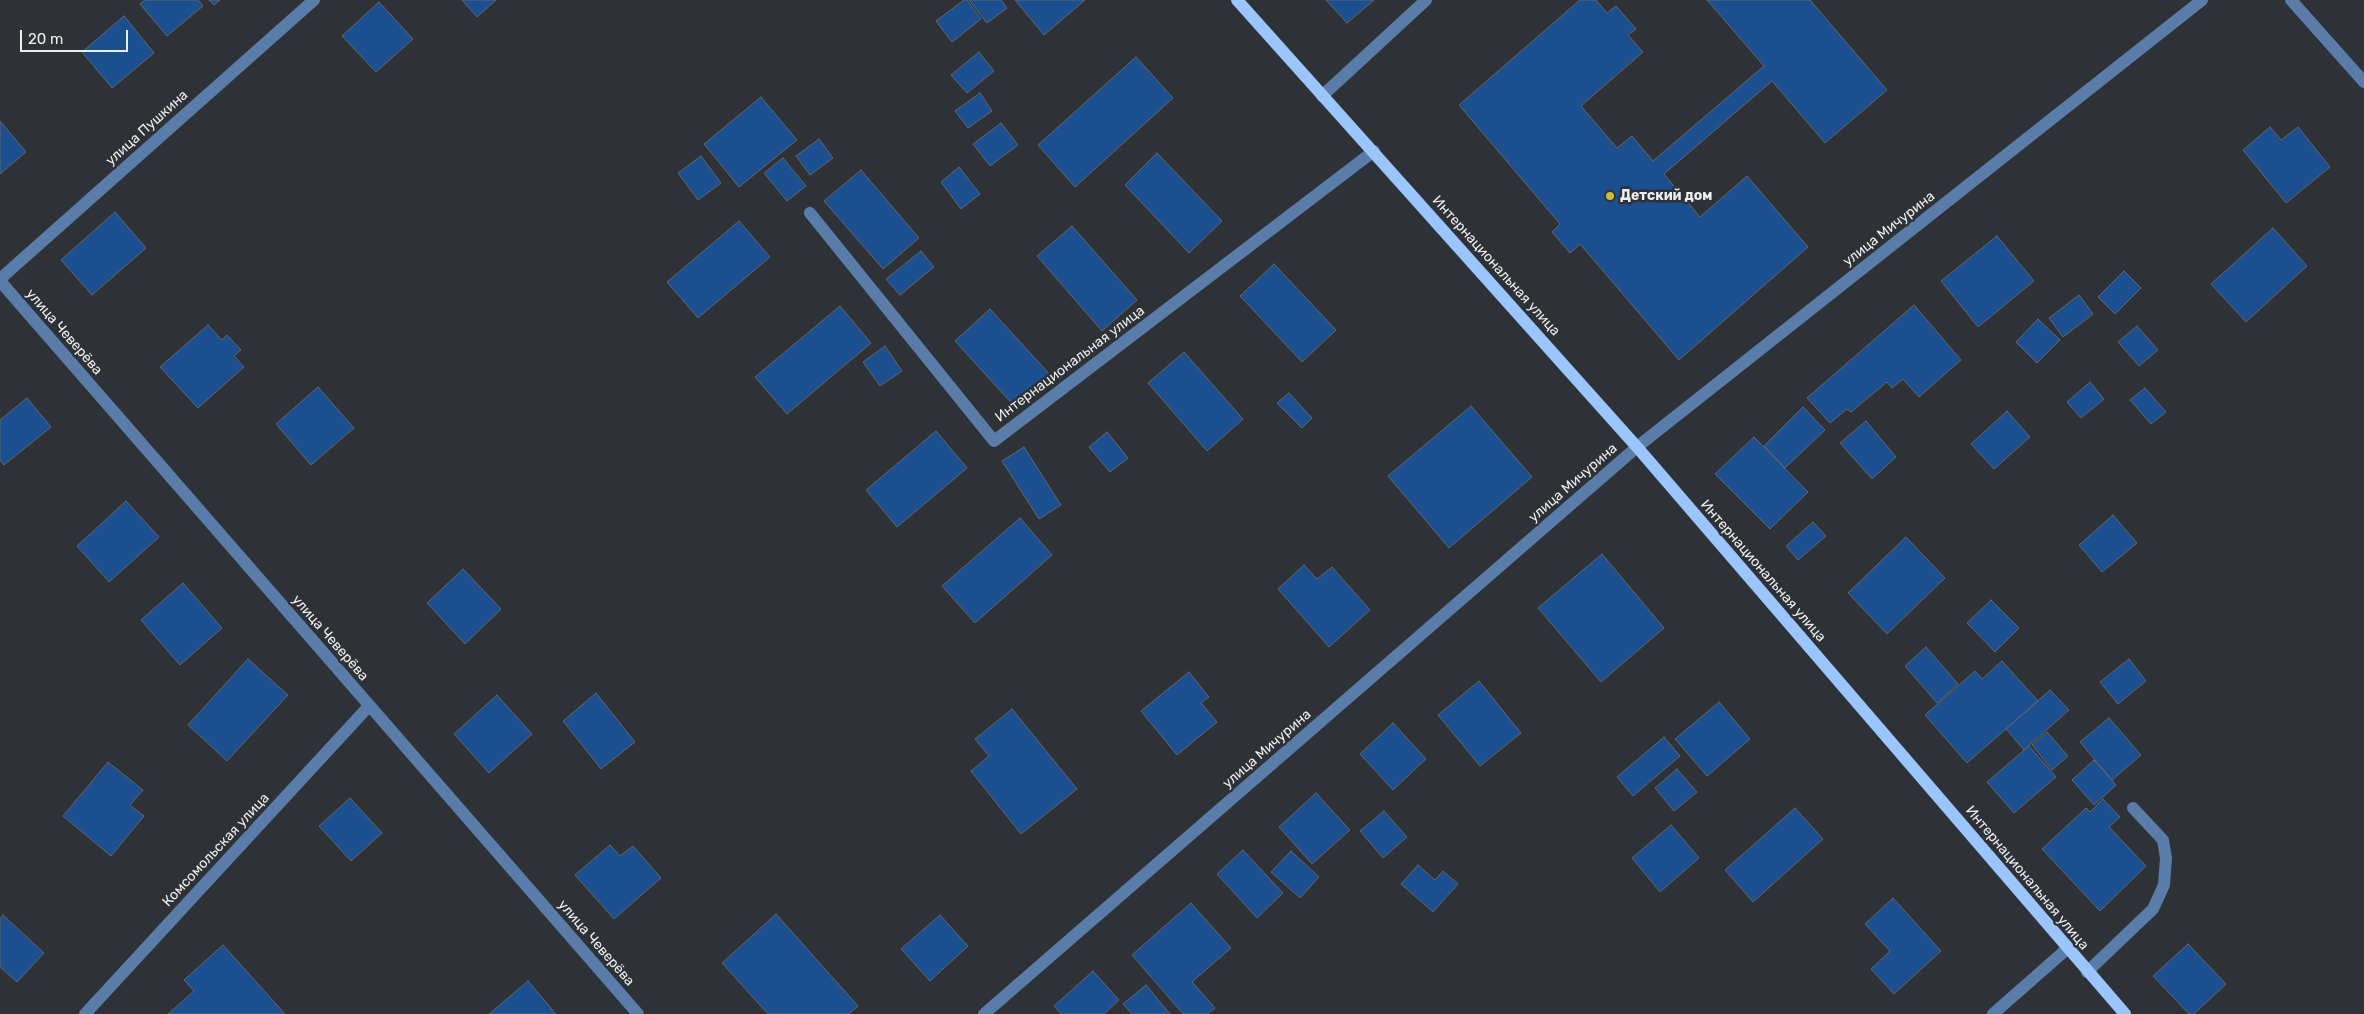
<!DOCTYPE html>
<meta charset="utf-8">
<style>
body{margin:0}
#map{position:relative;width:2364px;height:1014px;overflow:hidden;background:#2e3135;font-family:Rubik,sans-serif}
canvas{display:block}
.scale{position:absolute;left:20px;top:30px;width:108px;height:22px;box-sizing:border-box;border:2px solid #ebedef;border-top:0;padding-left:6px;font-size:15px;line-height:18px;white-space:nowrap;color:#ebedef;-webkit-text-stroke:4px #2e3135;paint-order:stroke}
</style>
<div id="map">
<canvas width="2364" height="1014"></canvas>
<div class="scale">20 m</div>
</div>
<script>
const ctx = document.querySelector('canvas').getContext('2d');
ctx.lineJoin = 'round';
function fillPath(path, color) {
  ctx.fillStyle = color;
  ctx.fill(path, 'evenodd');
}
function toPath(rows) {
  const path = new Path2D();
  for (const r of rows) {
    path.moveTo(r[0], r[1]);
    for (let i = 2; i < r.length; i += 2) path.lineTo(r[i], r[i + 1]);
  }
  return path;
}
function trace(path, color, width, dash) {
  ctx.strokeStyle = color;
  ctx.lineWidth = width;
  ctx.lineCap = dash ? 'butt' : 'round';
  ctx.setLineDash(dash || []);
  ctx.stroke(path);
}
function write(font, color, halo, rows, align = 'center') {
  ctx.font = font + ' Rubik,sans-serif';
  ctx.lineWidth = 5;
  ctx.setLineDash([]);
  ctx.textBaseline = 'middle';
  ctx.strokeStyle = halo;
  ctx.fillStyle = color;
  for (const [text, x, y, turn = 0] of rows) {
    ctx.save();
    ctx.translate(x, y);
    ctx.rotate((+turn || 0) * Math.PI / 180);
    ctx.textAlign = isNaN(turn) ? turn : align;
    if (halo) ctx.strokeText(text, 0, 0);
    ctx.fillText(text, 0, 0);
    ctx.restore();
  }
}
const building = toPath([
 [145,0,198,0,203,6,167,36,140,4,145,0],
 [209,0,220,0,214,5,209,0],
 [462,0,496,0,477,17,462,0],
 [964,0,967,0,981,19,952,42,936,21,964,0],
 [969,0,1001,0,1007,8,987,23,969,0],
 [1015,0,1085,0,1044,35,1015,0],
 [1326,0,1374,0,1347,23,1326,0],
 [1580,0,1596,0,1607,13,1616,6,1636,29,1628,35,1643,52,1581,106,1617,148,1632,136,1653,161,1764,66,1707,0,1810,0,1887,90,1825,143,1772,81,1664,174,1700,217,1747,176,1808,247,1679,360,1580,244,1570,253,1552,232,1560,224,1459,105,1580,0],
 [379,2,413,39,376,72,342,36,379,2],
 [124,16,154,53,112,88,82,52,124,16],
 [979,52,994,71,967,93,951,75,979,52],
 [1136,57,1173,98,1075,187,1038,145,1136,57],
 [980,93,992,111,968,128,955,111,980,93],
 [761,97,797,140,739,187,704,144,761,97],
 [0,121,26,152,0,174,0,121],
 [1001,123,1018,145,990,166,973,144,1001,123],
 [2270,127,2281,140,2298,127,2330,167,2286,203,2243,150,2270,127],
 [819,139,833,158,810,175,796,156,819,139],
 [1157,153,1222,221,1189,253,1125,185,1157,153],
 [701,156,721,183,698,200,678,173,701,156],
 [783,158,806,186,787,201,764,173,783,158],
 [959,167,980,194,961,209,941,182,959,167],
 [861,170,919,238,883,269,824,201,861,170],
 [115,212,146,248,92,295,61,260,115,212],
 [739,221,770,257,698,318,667,282,739,221],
 [1072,226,1137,300,1102,331,1037,256,1072,226],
 [2273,228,2307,266,2246,322,2211,284,2273,228],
 [1997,236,2034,281,1978,327,1941,281,1997,236],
 [921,251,934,267,900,295,886,279,921,251],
 [1274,264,1336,330,1302,362,1240,296,1274,264],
 [2124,271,2141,288,2115,314,2098,297,2124,271],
 [2079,295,2093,314,2063,337,2049,318,2079,295],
 [1914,305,1961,360,1919,397,1903,379,1892,388,1887,382,1851,412,1847,409,1830,423,1807,398,1914,305],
 [840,306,871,343,787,414,755,377,840,306],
 [990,309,1053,378,1017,409,955,341,990,309],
 [2038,319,2060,340,2037,363,2016,342,2038,319],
 [208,325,222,340,227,335,241,350,234,356,244,367,198,408,160,367,208,325],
 [2137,326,2158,350,2139,366,2118,342,2137,326],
 [885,346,902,371,880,386,863,362,885,346],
 [1184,352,1243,419,1207,451,1148,383,1184,352],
 [2090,382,2104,399,2081,418,2067,402,2090,382],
 [318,387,354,428,311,465,276,424,318,387],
 [2145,388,2166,412,2151,424,2130,400,2145,388],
 [1289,393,1312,418,1302,428,1277,403,1289,393],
 [27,398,51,427,4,465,0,460,0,420,27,398],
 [1471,406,1532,477,1449,548,1388,476,1471,406],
 [1803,407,1825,430,1785,468,1764,446,1803,407],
 [2007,411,2030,437,1994,469,1971,444,2007,411],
 [1866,421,1896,457,1872,479,1840,443,1866,421],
 [936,431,967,468,897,527,866,490,936,431],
 [1107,432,1128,458,1110,472,1089,447,1107,432],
 [1754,437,1808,492,1770,529,1715,474,1754,437],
 [1024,447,1061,505,1039,519,1002,461,1024,447],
 [126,501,159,537,109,582,77,546,126,501],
 [2113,515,2137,543,2102,572,2079,545,2113,515],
 [1020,518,1052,555,975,623,942,586,1020,518],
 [1813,522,1826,536,1798,560,1786,546,1813,522],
 [1906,537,1945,578,1887,634,1848,593,1906,537],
 [1602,554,1664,628,1601,682,1538,608,1602,554],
 [1304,565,1317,579,1332,567,1370,610,1329,647,1278,589,1304,565],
 [463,569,501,609,465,644,427,603,463,569],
 [183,583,222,628,180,665,141,620,183,583],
 [1991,600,2019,628,1995,652,1967,623,1991,600],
 [1926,647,1958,684,1937,703,1905,666,1926,647],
 [248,659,288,695,227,761,188,725,248,659],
 [2129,659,2146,681,2118,704,2100,682,2129,659],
 [2002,661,2038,701,1967,763,1925,715,1975,671,1982,679,2002,661],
 [1189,672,1209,697,1201,703,1217,722,1177,755,1141,711,1189,672],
 [1479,681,1521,733,1480,766,1438,715,1479,681],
 [2050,690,2069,710,2024,750,2006,729,2050,690],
 [596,693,635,742,601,769,563,721,596,693],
 [497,695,532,734,489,773,454,734,497,695],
 [1719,702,1750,739,1707,776,1675,739,1719,702],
 [1012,709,1077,789,1021,834,971,771,989,756,975,739,1012,709],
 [2109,718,2141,755,2112,780,2080,742,2109,718],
 [1393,723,1426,759,1393,790,1360,754,1393,723],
 [2047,732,2068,756,2052,770,2032,745,2047,732],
 [1664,737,1680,756,1633,796,1617,777,1664,737],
 [2029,746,2056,777,2014,813,1987,782,2029,746],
 [2094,760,2116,785,2094,805,2072,780,2094,760],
 [108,762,143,790,130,805,144,816,111,856,63,816,108,762],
 [1677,769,1697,792,1674,811,1655,788,1677,769],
 [1316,793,1350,830,1312,864,1279,827,1316,793],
 [350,798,382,833,351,861,319,826,350,798],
 [2103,799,2120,817,2109,827,2146,866,2100,911,2042,849,2086,808,2090,812,2103,799],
 [1795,808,1823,839,1753,902,1725,870,1795,808],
 [1384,811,1407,837,1383,858,1360,831,1384,811],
 [1671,825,1699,858,1660,892,1632,858,1671,825],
 [610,845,620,856,633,846,661,878,614,919,575,875,610,845],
 [1243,850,1283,893,1257,918,1217,874,1243,850],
 [1291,851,1319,877,1300,898,1271,872,1291,851],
 [1418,865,1435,880,1443,871,1458,884,1433,912,1401,884,1418,865],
 [1893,898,1941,951,1894,994,1871,969,1890,951,1865,924,1893,898],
 [1191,903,1231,948,1192,982,1215,1008,1208,1014,1183,1014,1132,955,1191,903],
 [776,914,858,1006,849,1014,768,1014,722,963,776,914],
 [3,915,44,953,17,982,0,967,0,919,3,915],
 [940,915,968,946,930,981,901,949,940,915],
 [2188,944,2226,984,2194,1014,2189,1014,2153,976,2188,944],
 [223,945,285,1014,168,1014,194,991,184,980,223,945],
 [1093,971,1119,1000,1104,1014,1061,1014,1054,1006,1093,971],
 [528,981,556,1014,489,1014,528,981],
 [1146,985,1170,1014,1132,1014,1123,1004,1146,985]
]);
fillPath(building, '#1b4f8f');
trace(building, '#63666b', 1);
trace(toPath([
 [2291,0,2364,82],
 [1322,96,1426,0],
 [810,213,994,441,1374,151],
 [0,279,314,0],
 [0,281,638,1014],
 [2087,972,2153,909,2164,885,2166,858,2163,840,2133,808],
 [85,1014,369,706],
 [984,1014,1637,447,2202,0],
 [1993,1014,2068,948]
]), '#597ca9', 12);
trace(toPath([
 [1237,0,1637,447,2125,1014]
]), '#9bc5fd', 12);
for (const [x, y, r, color] of [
 [1610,196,5,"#c4bc3d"]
]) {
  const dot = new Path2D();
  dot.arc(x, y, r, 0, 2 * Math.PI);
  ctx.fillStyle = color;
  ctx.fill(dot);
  trace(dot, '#2e3135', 2);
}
write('14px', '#ebedef', '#2e3135', [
 ["улица Пушкина",147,128,-42],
 ["улица Мичурина",1889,229,-38],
 ["Интернациональная улица",1496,266,48],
 ["улица Чеверёва",64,332,49],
 ["Интернациональная улица",1070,364,-37],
 ["улица Мичурина",1573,483,-41],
 ["Интернациональная улица",1763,571,49],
 ["улица Чеверёва",330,638,49],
 ["улица Мичурина",1267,749,-41],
 ["Комсомольская улица",216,850,-47],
 ["Интернациональная улица",2027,878,50],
 ["улица Чеверёва",596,943,49]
]);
write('bold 14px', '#ebedef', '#2e3135', [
 ["Детский дом",1620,196]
], 'left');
</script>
